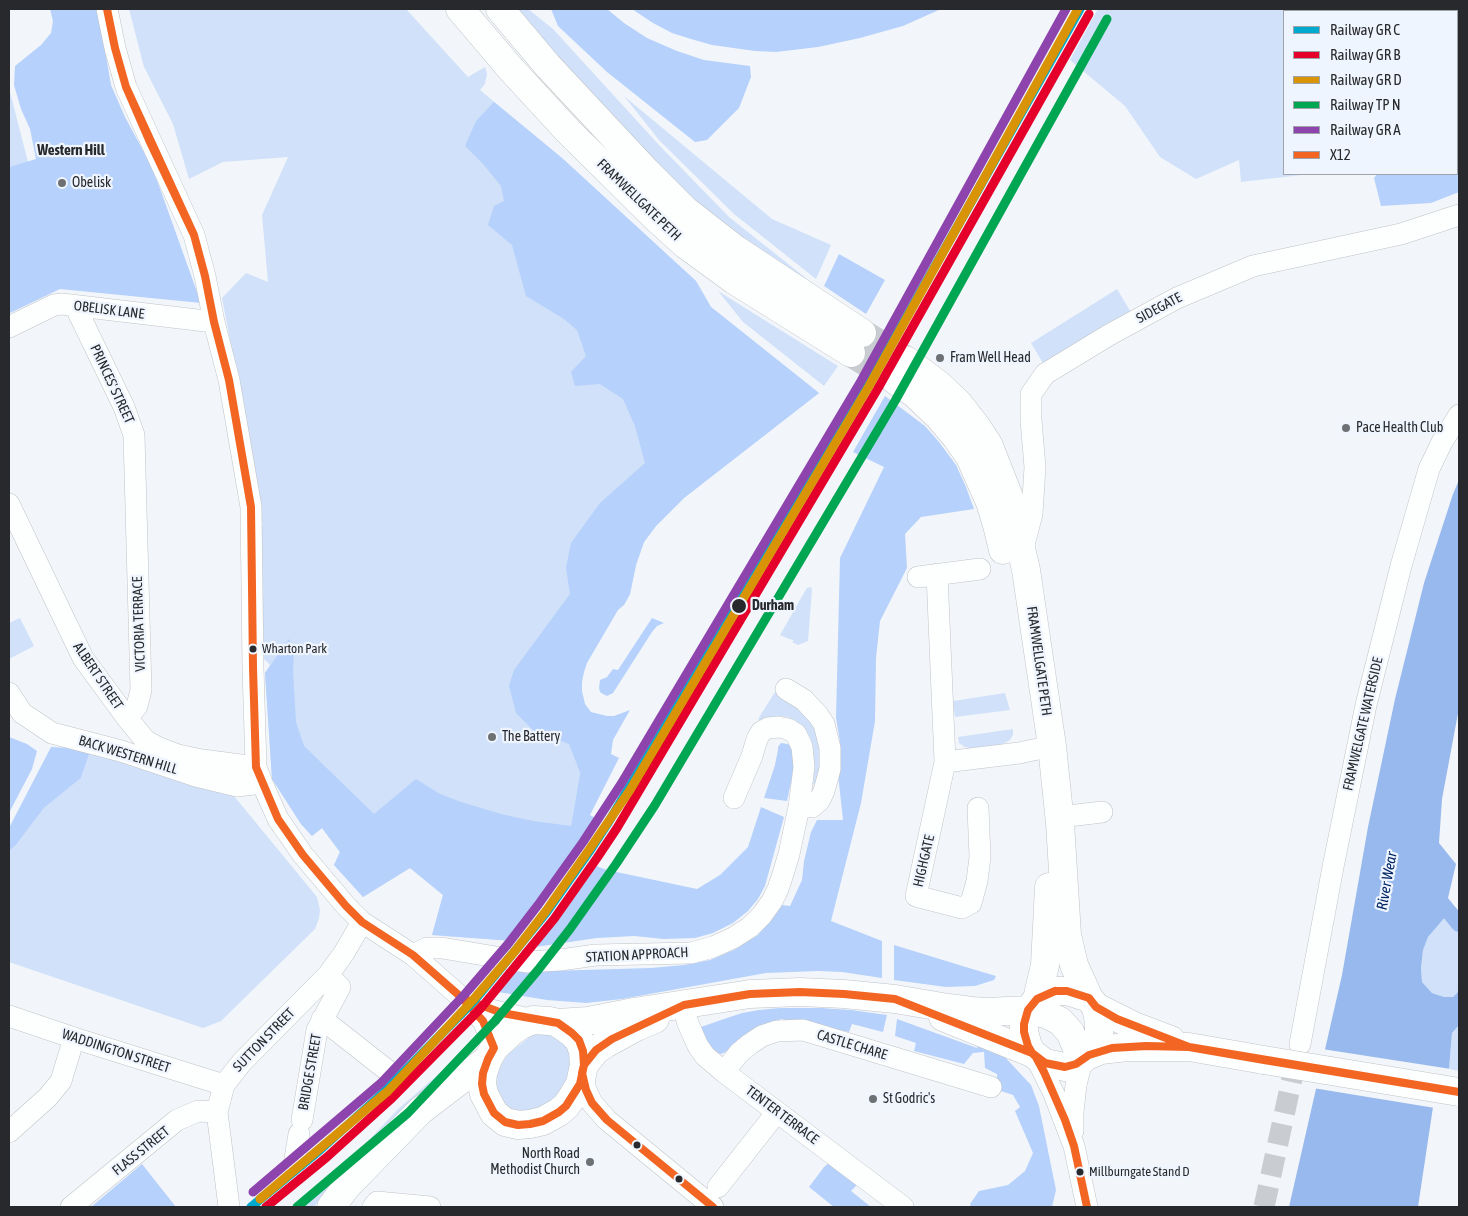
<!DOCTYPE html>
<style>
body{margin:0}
#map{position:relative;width:1468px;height:1216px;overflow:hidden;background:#f2f6fa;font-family:"Asap Condensed",sans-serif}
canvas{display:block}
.frame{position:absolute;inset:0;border:10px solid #27292c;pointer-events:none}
.legend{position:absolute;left:1283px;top:10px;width:175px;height:165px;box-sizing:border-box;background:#eff5fe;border:1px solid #9fa3aa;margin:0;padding:6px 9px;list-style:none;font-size:15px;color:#27292c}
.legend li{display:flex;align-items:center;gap:10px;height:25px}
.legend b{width:25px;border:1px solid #9fa3aa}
</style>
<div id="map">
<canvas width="1468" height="1216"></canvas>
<div class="frame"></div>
<ul class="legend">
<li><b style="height:6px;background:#00a9ce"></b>Railway GR C</li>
<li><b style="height:6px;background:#e4002b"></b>Railway GR B</li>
<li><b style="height:6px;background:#d89307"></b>Railway GR D</li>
<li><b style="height:6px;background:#00a651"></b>Railway TP N</li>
<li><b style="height:6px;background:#8e44ad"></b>Railway GR A</li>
<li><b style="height:6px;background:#f26522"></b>X12</li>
</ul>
</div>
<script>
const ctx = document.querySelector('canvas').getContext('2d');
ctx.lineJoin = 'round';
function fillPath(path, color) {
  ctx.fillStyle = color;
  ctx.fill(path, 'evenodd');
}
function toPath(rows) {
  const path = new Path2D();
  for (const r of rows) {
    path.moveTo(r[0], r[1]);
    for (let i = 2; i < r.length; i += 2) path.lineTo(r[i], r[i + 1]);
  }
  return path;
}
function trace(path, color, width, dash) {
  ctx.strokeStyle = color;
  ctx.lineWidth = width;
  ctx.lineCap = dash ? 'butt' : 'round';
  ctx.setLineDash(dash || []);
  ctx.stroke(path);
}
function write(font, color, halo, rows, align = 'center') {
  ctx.font = font + ' "Asap Condensed",sans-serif';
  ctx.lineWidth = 4.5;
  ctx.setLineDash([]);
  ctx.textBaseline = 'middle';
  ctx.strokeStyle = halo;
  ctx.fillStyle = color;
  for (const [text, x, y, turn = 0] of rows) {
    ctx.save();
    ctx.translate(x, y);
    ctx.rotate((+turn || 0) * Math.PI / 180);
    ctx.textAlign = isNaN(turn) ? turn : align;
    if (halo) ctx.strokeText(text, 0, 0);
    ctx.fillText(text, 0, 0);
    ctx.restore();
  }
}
fillPath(toPath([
 [129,9,406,9,468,77,485,67,487,74,485,84,480,90,562,158,696,281,711,307,819,393,684,498,656,526,644,542,636,565,630,594,624,605,590,599,569,743,580,773,571,826,513,941,432,935,443,895,410,868,363,897,334,865,340,852,322,828,312,836,301,824,272,779,265,673,270,665,264,659,260,527,263,524,260,519,258,487,222,298,246,273,268,282,262,215,288,157,223,162,189,179,173,124,144,67],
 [516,9,528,9,553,29,659,145,729,217,787,263,807,279,811,285,719,224,638,147],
 [1098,9,1402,9,1402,11,1284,11,1284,174,1310,174,1241,182,1239,160,1196,179,1160,157,1125,106,1070,60],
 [9,88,28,162,9,167],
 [624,96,772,219,831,245,816,279,734,214,659,140],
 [1117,289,1132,314,1044,365,1031,343],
 [718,291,838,366,824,386,743,322],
 [811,587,812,590,808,641,798,645,792,642,794,640,789,639,780,635,805,591,807,588],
 [20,618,34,646,9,659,9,623],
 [775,692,793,702,812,721,822,751,819,781,813,785,814,771,813,747,810,737,803,728,795,720,787,717,779,716,761,721,758,719],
 [1005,693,1010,710,955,717,953,701],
 [1013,729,1013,735,1010,740,995,748,973,749,965,747,959,743,958,737],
 [91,749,234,796,317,897,320,910,319,918,315,929,221,1021,203,1028,9,962,9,851,16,845,44,808,81,778],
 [1446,916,1459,933,1459,989,1457,993,1453,997,1444,997,1432,993,1422,982,1421,968,1423,949,1428,937],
 [1459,1025,1459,1071,1449,1069,1452,1033],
 [547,1034,562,1038,570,1052,573,1070,560,1094,544,1109,528,1115,502,1106,493,1088,496,1073,508,1054,532,1035],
 [449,1065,457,1071,418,1098,394,1117,340,1174,338,1170,360,1150,397,1110],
 [329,1181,332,1183,314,1207,296,1207,313,1192]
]), '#d0e1f9');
fillPath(toPath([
 [50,9,98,9,111,85,125,117,153,169,201,303,60,289,10,313,9,309,9,167,36,159,30,129,21,109,14,85,15,66,41,45,51,33,53,21],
 [551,9,607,9,624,23,647,38,677,51,704,60,750,66,751,77,739,108,707,140,695,142,607,72,558,26],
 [632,9,941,9,903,26,860,38,818,47,776,52,755,51,712,45,691,39,672,33,653,23],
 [1402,9,1459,9,1459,192,1431,203,1381,206,1374,178,1377,174,1457,174,1457,11,1402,11],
 [494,102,562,158,696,281,711,307,819,393,684,498,656,526,644,542,636,565,630,594,624,605,618,610,587,663,584,672,582,682,582,691,585,704,591,712,607,716,614,716,630,710,613,740,611,754,619,758,590,815,597,819,541,908,513,941,432,935,443,895,410,868,363,897,334,865,340,852,322,828,312,836,301,824,272,779,265,673,289,639,294,651,293,672,296,722,304,746,374,814,416,779,440,794,461,802,501,814,533,821,571,826,580,773,569,744,534,731,516,713,509,686,514,670,570,594,566,568,571,543,600,503,645,463,635,426,623,399,600,384,575,386,571,372,586,356,577,330,564,319,526,296,512,245,488,225,494,206,504,201,501,186,484,165,465,146,476,121],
 [839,254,885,280,866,314,824,286],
 [885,396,925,426,939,442,956,465,966,487,974,509,921,517,905,534,907,568,880,621,876,658,875,721,861,803,831,921,882,941,882,978,842,972,818,971,766,973,622,999,586,1003,547,1000,498,992,515,972,651,968,684,965,710,960,734,950,758,935,775,915,782,905,790,906,802,880,804,861,811,832,817,820,843,820,838,774,840,742,836,718,840,558,884,467,853,452],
 [652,618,664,623,657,626,652,632,613,693,607,696,603,694,600,692,599,688,600,680,607,677,613,669,618,670],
 [9,737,27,744,37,751,32,769,9,813],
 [781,743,788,744,792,748,793,759,793,773,787,801,764,798,775,765,778,750,778,747],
 [51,747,91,749,81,778,44,808,16,845,9,851,9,828],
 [761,807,784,817,765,886,758,899,748,911,733,923,713,933,695,938,664,939,634,936,597,938,535,947,558,920,596,866,607,870,697,889,720,875,748,847],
 [894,945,969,968,996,976,994,980,975,986,946,987,894,980],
 [780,1008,821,1008,851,1010,887,1015,883,1032,852,1024,849,1032,781,1019,749,1034,732,1049,721,1054,713,1051,703,1035,701,1027,724,1019,742,1013,759,1010],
 [897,1019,977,1048,978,1043,1002,1054,1031,1085,1039,1106,1056,1190,1052,1207,971,1207,970,1204,979,1191,1008,1185,1025,1171,1033,1153,1015,1111,1020,1107,1013,1095,998,1090,997,1074,985,1068,984,1052,973,1053,964,1064,914,1051,916,1043,895,1036],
 [837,1156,859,1183,851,1191,871,1207,834,1207,809,1187,824,1167],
 [142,1164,176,1207,91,1207]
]), '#b6d1fb');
fillPath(toPath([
 [1459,480,1459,708,1442,799,1439,843,1456,864,1448,898,1456,908,1446,916,1428,937,1423,950,1421,968,1422,982,1432,993,1444,997,1453,997,1457,993,1459,989,1459,1025,1452,1033,1449,1069,1433,1107,1418,1207,1289,1207,1342,975,1368,827,1395,699,1424,583,1453,494]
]), '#98b9ed');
fillPath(toPath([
 [1322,1049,1451,1069,1435,1108,1313,1088]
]), '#f2f6fa');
trace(toPath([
 [1450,913,1459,924]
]), '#98b9ed', 16);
trace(toPath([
 [1264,1207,1298,1051]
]), '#c9cdd1', 21, [21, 11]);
trace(toPath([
 [862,333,906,360],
 [851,353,895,380]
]), '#c9cdd1', 28, [28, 14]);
const minor = toPath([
 [107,9,115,48,126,87,194,235,205,276,214,322,229,380,251,507,253,668,256,767,262,783,278,819,303,855,346,906,362,922,413,955,462,998,483,1021,490,1036,494,1048],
 [75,306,124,407,134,435,141,690,137,706,127,718],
 [9,327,54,305,62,304,214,322],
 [9,504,83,658,127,718,145,740,157,747,178,755,202,760,256,767],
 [1022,552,1032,514,1035,467,1031,420,1031,394,1045,374,1109,335,1177,298,1253,266,1401,234,1459,215],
 [937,574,945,762,916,896,962,908,971,903,977,881,980,857,978,808],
 [918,577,980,569],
 [786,689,804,700,818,715,824,724,830,748,830,769,824,791,819,801,812,807,799,807],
 [9,693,22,713,52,733,121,751,196,776,237,786,262,783],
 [945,762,1019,753,1052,746],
 [1060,817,1102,812],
 [413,955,427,948,442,948,526,962,560,960,596,955,691,953,713,947,733,938,750,927,762,915,772,901,778,889,783,874,789,854,799,807,804,767,802,747,796,734,788,729,778,727,768,728,761,732,757,739,752,756,734,798],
 [467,1000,491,1010,533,1020],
 [684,1005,687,1021,693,1035,698,1046,705,1056,724,1072,903,1207],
 [9,1016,74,1038,224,1085],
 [322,1019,392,1074],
 [1300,1044,1333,867,1366,705,1401,566,1429,469,1442,442,1459,415],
 [1036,1057,1054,1094,1074,1146,1087,1207],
 [724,1072,739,1053,750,1044,762,1036,777,1031,803,1030,991,1087],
 [582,1073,586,1090,592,1103,607,1120,713,1207],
 [302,1120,317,1030,340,987,328,975],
 [1073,1131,1073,1112,1076,1085,1082,1060],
 [9,1132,48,1097,61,1081,74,1038],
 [294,1165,299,1134],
 [718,1187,777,1112],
 [71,1207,177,1120,198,1111,217,1112],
 [229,1207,217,1112,224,1085,242,1062,328,975,344,953,362,922],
 [373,1207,377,1202,430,1207]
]);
const highway = toPath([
 [460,9,510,68,568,131,655,217,686,245,734,280,851,353],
 [500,9,548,66,646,171,685,210,735,249,862,333],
 [906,360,939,385,959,404,976,426,989,446,1009,497,1026,570,1052,746,1060,823,1067,935,1074,965,1089,998,1096,1007,1099,1022,1099,1037,1094,1048,1082,1060,1076,1064,1065,1067,1045,1063,1032,1053,1028,1046,1024,1032,1024,1024,1028,1010,1037,999,1046,994,1055,991,1067,991,1089,998],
 [895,380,915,394,939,417,956,437,970,457,990,502,997,525,1003,550],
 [1037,999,1045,965,1049,887],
 [1096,1007,1134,1026,1171,1040],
 [943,1017,1032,1053],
 [533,1020,550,1021,558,1023,572,1033,579,1040,583,1051,584,1065,580,1084,571,1099,566,1106,559,1112,543,1121,530,1124,518,1125,505,1122,494,1113,484,1094,482,1084,483,1073,488,1059,494,1048,512,1031,521,1025,533,1020],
 [558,1023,588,1021,634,1012,750,994,800,992,844,994,895,999,948,1008,972,1011,987,1012,1028,1010,1046,1014,1060,1021,1070,1032,1082,1060],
 [1089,1055,1101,1050,1127,1047,1189,1047,1264,1060],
 [584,1065,596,1050,605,1044,636,1027,655,1019],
 [331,1207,347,1186,420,1111,488,1059]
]);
trace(minor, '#c0c3c7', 22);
trace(highway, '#c0c3c7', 29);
trace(minor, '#fdfefe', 21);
trace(highway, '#fdfefe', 28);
const highwayBridge = toPath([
 [1264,1060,1459,1092]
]);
trace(highwayBridge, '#c0c3c7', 29, []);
trace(highwayBridge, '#fdfefe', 28);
trace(toPath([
 [107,9,115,48,126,87],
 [126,87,194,235],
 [126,87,149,140,194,235],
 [194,235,205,276,214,322,229,380],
 [229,380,251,507],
 [229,380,251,507],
 [251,507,253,668],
 [253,668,256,767],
 [253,668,256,767],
 [256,767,278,819,303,855],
 [303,855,346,906],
 [303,855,346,906],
 [346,906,362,922,413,955,462,998],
 [1055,991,1067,991,1089,998,1096,1007,1117,1019,1189,1047,1146,1046,1112,1048,1089,1055,1076,1064,1065,1067,1045,1063,1032,1053,1028,1046,1024,1032,1024,1024,1028,1010,1037,999,1055,991],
 [462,998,502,1013,558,1023,572,1033,579,1040,583,1051,584,1065,580,1084,566,1106,559,1112,543,1121,530,1124,518,1125,505,1122,494,1113,484,1094,482,1084,483,1073,488,1059,494,1048,483,1021,462,998],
 [1189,1047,1459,1092,1264,1060,1189,1047],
 [713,1207,607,1120,592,1103,586,1090,582,1073,584,1065,596,1050,612,1039,684,1005,750,994,800,992,844,994,895,999,1032,1053,1036,1057,1044,1072,1065,1120,1074,1146,1087,1207]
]), '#f26522', 8);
trace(toPath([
 [251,1207,320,1150,383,1093,474,1001,546,913,589,852,608,823,868,385,1080,9]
]), '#00a9ce', 9);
trace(toPath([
 [266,1207,327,1157,390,1100,481,1008,554,919,597,858,617,828,877,390,1089,14]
]), '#e4002b', 9);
trace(toPath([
 [260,1199,388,1091,473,1000,515,951,546,911,591,847,630,790,869,386,1078,9]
]), '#d89307', 9);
trace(toPath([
 [297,1207,408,1113,495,1021,538,970,570,929,616,864,655,805,895,401,1107,19]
]), '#00a651', 9);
trace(toPath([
 [253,1192,381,1083,465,994,508,944,538,905,583,842,621,784,861,381,1066,9]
]), '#8e44ad', 9);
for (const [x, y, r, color] of [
 [62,183,5,"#6e7174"],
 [940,358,5,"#6e7174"],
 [1346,428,5,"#6e7174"],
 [739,606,8,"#27292c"],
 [253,649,4.5,"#27292c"],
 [492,737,5,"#6e7174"],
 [873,1099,5,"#6e7174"],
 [637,1145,4.5,"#27292c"],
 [590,1162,5,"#6e7174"],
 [1080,1172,4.5,"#27292c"],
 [679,1179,4.5,"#27292c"]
]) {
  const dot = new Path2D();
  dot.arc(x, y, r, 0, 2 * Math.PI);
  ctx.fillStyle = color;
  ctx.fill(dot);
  trace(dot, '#eff5fe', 2);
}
write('13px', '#27292c', '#eff5fe', [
 ["Wharton Park",262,649],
 ["Millburngate Stand D",1089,1172]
], 'left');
write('14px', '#27292c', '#eff5fe', [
 ["Obelisk",72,183],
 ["Fram Well Head",950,358],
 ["Pace Health Club",1356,428],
 ["The Battery",502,737],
 ["St Godric's",883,1099],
 ["North Road",580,1154,"right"],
 ["Methodist Church",580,1170,"right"]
], 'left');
write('14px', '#27292c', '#eff5fe', [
 ["FRAMWELLGATE PETH",639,200,44],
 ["SIDEGATE",1159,308,-28],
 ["OBELISK LANE",109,310,7],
 ["PRINCES' STREET",112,384,65],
 ["VICTORIA TERRACE",139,624,-92],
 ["FRAMWELLGATE PETH",1039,661,82],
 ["ALBERT STREET",98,676,56],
 ["FRAMWELGATE WATERSIDE",1363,724,-77],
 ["BACK WESTERN HILL",128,755,17],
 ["HIGHGATE",924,861,-77],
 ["STATION APPROACH",637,955,-3],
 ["SUTTON STREET",264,1040,-46],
 ["CASTLE CHARE",852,1045,17],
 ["WADDINGTON STREET",116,1051,18],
 ["BRIDGE STREET",310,1072,-80],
 ["TENTER TERRACE",782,1115,37],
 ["FLASS STREET",141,1151,-39]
]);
write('bold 14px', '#27292c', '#eff5fe', [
 ["Durham",752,606]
], 'left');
write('bold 15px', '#27292c', '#eff5fe', [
 ["Western Hill",71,150]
]);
write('italic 15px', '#002664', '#eff5fe', [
 ["River Wear",1387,881,-80]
]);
</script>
